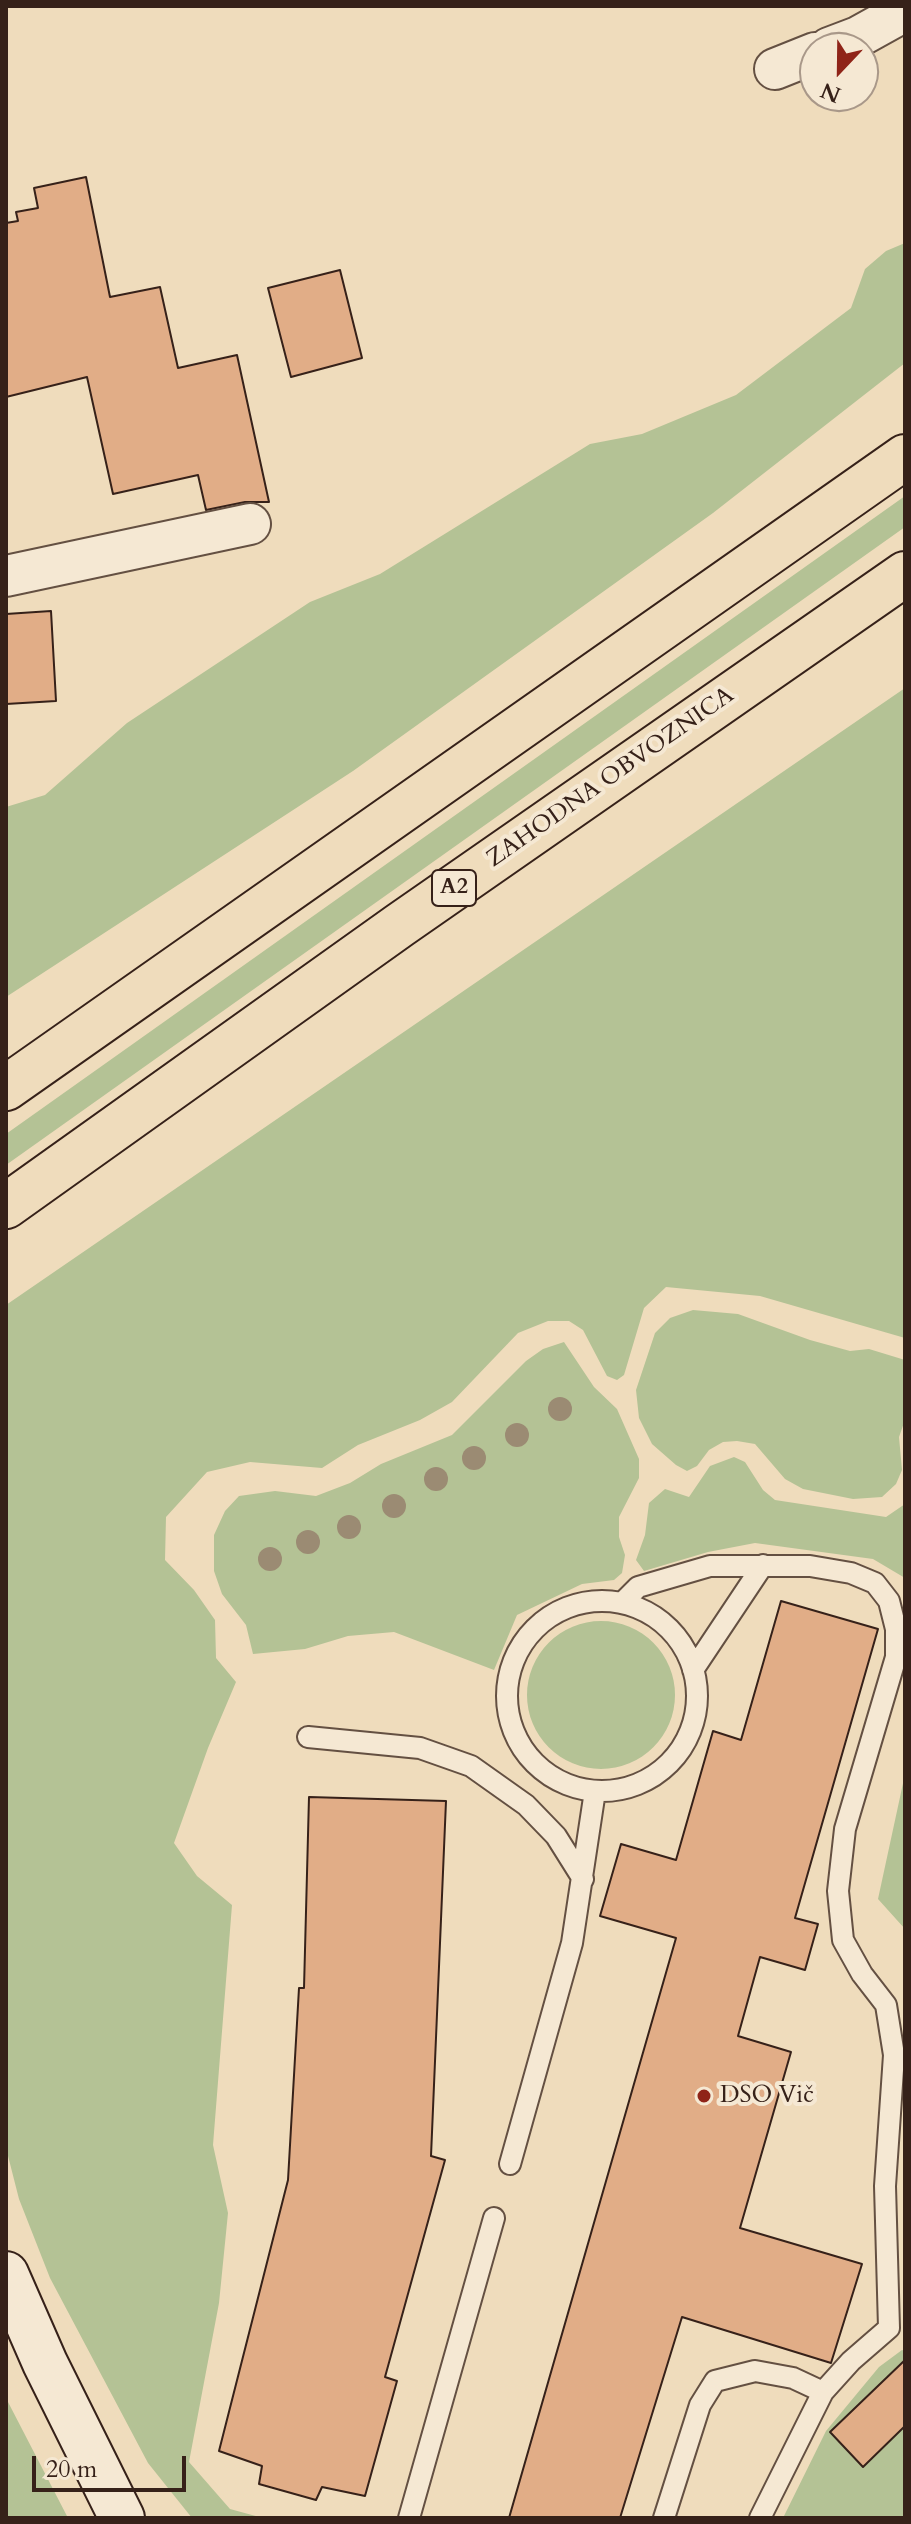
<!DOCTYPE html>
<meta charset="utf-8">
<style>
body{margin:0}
#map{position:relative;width:911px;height:2524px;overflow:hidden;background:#efdcbc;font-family:Cardo,serif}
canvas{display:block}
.frame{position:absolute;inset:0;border:8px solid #362119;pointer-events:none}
.north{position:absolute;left:799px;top:32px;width:80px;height:80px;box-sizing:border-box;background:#f5e8d3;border:2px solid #a99889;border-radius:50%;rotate:202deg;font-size:22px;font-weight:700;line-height:32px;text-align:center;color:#362119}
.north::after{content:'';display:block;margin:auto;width:28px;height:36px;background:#8f2418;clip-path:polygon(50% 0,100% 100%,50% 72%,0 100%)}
.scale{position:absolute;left:32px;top:2456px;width:154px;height:36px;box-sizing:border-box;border:4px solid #362119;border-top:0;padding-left:10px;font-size:24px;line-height:28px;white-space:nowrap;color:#362119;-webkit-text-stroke:6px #f5e8d3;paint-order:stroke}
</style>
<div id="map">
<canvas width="911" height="2524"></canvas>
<div class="frame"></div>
<div class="north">N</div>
<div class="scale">20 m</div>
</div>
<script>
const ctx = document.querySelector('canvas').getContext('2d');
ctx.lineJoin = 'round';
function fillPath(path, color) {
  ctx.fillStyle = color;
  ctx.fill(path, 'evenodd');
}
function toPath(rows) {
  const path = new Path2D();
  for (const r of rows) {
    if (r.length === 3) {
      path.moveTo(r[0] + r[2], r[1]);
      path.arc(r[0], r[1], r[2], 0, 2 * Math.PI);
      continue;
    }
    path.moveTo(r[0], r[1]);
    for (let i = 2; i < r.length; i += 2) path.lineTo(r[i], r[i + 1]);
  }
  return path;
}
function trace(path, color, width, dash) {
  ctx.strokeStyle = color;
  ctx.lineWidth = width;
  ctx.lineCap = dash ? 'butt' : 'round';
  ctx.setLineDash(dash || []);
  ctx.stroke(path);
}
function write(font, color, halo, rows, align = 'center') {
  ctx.font = font + ' Cardo,serif';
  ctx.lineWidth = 8;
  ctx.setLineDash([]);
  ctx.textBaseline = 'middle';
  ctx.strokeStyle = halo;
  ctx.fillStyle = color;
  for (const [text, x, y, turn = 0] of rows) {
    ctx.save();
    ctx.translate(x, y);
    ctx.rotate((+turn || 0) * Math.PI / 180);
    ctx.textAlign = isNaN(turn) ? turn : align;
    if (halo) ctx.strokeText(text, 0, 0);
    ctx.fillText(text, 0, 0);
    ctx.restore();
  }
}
fillPath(toPath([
 [905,243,905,363,713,513,353,771,6,997,6,807,45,795,127,723,310,602,380,574,590,444,642,434,736,395,851,308,865,269,886,251],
 [905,496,905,527,6,1165,6,1134],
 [905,688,905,1338,760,1296,666,1287,644,1308,624,1375,617,1380,607,1376,583,1330,569,1321,548,1321,518,1333,452,1402,420,1420,358,1445,322,1468,250,1462,207,1472,166,1517,165,1560,194,1590,215,1620,216,1658,236,1682,208,1748,174,1843,197,1876,232,1905,213,2145,228,2213,219,2303,189,2462,230,2509,263,2518,192,2518,148,2463,50,2278,19,2199,6,2148,6,1305],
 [693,1310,738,1314,810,1340,850,1351,869,1349,905,1360,905,1420,899,1437,902,1470,896,1484,882,1497,853,1499,803,1489,785,1479,755,1444,737,1441,723,1442,709,1450,697,1466,687,1471,676,1465,652,1444,639,1418,636,1390,655,1333,670,1318],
 [564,1342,594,1387,617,1409,639,1459,639,1478,619,1517,619,1537,625,1555,622,1573,614,1580,582,1584,517,1615,494,1670,394,1632,348,1636,305,1649,253,1654,246,1625,222,1594,214,1571,214,1535,225,1511,239,1496,275,1491,316,1496,350,1483,381,1464,452,1435,526,1361,543,1349],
 [734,1457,745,1462,763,1490,775,1500,886,1517,905,1504,905,1578,873,1559,755,1543,708,1552,644,1571,636,1560,645,1535,649,1503,665,1489,689,1497,710,1466],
 [601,1695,74],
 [905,1774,905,1929,878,1899],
 [902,2350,905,2351,905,2518,783,2518,826,2431,879,2367],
 [6,2397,8,2402,68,2518,6,2518]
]), '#b4c295');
const building = toPath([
 [86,177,110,297,160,287,178,368,237,355,269,502,245,502,206,510,198,475,113,494,87,377,6,397,6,223,18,221,16,212,38,208,34,188,86,177],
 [340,270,362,358,291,377,268,288,340,270],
 [51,611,56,701,6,704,6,614,51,611],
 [781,1601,878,1629,795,1918,818,1924,805,1970,760,1957,738,2036,791,2052,740,2228,862,2264,831,2363,682,2317,620,2518,509,2518,676,1938,600,1916,621,1844,676,1860,713,1731,741,1740,781,1601],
 [309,1797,446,1801,431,2156,445,2160,385,2377,397,2381,365,2496,322,2487,316,2500,259,2484,262,2466,219,2451,288,2180,299,1988,304,1988,309,1797],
 [905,2360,905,2426,863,2467,830,2432,905,2360]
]);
fillPath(building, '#e1ad87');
trace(building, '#362119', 2);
const lane = toPath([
 [602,1696,95],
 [623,1602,638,1587,710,1566,810,1566,851,1573,875,1583,889,1601,896,1629,896,1657,845,1829,838,1891,843,1940,862,1974,886,2005,894,2055,885,2186,889,2328,851,2361,823,2392,760,2518],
 [693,1670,763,1565],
 [308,1737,420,1748,471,1766,526,1805,556,1836,583,1879],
 [510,2164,572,1943,595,1791],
 [409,2518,494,2218],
 [664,2518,700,2405,715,2381,755,2371,793,2378,823,2392]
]);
const street = toPath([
 [829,48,858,37,905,11],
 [775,69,815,53],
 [6,576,250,524]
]);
const secondary = toPath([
 [6,2274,45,2363,122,2518]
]);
const highway = toPath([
 [6,1088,905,457],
 [6,1206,400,925,905,574]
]);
trace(lane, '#645042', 24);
trace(street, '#645042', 44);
trace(secondary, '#362119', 48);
trace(highway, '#362119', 48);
trace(lane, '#f5e8d3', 20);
trace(street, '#f5e8d3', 40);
trace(secondary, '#f5e8d3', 44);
trace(highway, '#efdcbc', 44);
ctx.fillStyle = '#9b8b73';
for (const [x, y] of [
 [560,1409],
 [517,1435],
 [474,1458],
 [436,1479],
 [394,1506],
 [349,1527],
 [308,1542],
 [270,1559]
]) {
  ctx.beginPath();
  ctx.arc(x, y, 12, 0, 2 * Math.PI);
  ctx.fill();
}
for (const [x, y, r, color] of [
 [704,2096,8,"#8f2418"]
]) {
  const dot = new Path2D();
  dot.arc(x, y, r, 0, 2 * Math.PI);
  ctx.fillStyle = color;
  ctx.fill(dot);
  trace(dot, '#f5e8d3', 3);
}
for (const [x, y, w] of [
 [454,888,44]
]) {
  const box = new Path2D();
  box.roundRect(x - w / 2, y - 18, w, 36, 6);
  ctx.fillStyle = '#f5e8d3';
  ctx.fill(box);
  trace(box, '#362119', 2);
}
write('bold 22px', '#362119', null, [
 ["A2",454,888]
]);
write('24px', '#362119', '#f5e8d3', [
 ["ZAHODNA OBVOZNICA",611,778,-35]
]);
write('24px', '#362119', '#f5e8d3', [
 ["DSO Vič",720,2096]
], 'left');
</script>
